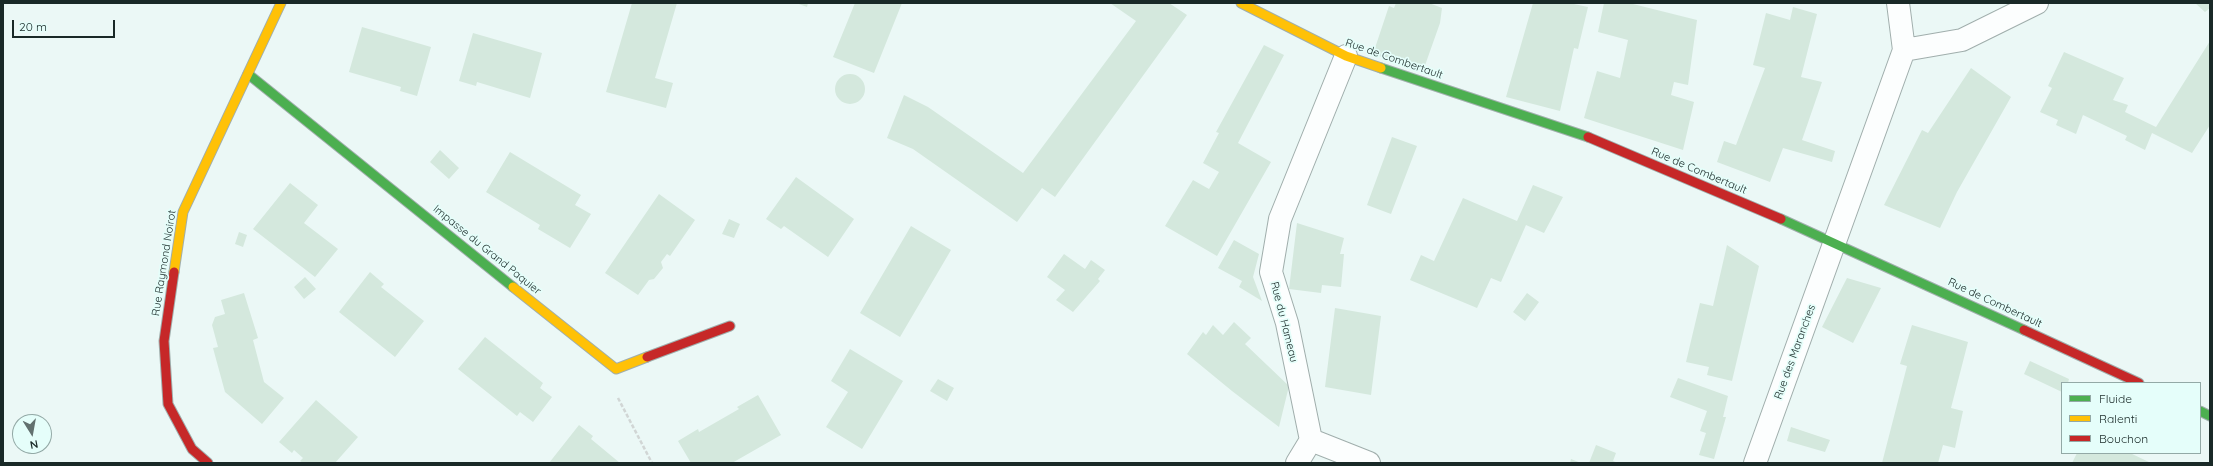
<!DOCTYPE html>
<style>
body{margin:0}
#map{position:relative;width:2213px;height:466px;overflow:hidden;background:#ebf8f6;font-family:Quicksand,sans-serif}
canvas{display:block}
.frame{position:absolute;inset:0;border:4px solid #192927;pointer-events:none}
.legend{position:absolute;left:2061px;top:382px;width:140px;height:72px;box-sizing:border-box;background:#e5fefa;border:1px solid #93a9a6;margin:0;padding:5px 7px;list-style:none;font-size:12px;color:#192927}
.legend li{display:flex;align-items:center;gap:8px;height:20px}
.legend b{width:20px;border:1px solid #93a9a6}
.north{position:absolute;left:12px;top:414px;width:40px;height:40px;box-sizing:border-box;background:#e5fefa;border:1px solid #93a9a6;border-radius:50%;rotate:169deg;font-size:11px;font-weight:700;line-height:16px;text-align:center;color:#192927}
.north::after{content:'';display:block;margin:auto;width:14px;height:18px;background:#62716f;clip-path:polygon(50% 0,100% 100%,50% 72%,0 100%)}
.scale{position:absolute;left:12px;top:20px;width:103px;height:18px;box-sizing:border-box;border:2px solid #192927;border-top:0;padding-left:5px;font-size:12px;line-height:14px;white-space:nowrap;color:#192927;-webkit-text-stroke:3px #e5fefa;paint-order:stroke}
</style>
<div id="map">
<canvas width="2213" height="466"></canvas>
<div class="frame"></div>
<ul class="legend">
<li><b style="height:5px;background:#4caf50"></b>Fluide</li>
<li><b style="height:5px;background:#ffc107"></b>Ralenti</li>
<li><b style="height:5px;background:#c62828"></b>Bouchon</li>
</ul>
<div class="north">N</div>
<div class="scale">20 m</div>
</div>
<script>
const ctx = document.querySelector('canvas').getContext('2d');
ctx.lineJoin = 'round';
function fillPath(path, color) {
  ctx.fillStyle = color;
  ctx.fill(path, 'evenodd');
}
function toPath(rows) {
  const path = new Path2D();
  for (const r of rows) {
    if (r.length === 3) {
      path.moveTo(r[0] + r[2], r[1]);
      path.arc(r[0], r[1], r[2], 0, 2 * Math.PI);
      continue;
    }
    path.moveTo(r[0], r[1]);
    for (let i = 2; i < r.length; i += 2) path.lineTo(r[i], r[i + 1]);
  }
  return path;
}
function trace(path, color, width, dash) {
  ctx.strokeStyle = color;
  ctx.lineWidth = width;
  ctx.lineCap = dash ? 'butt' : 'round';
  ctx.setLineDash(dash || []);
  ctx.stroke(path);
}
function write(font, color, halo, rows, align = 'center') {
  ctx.font = font + ' Quicksand,sans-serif';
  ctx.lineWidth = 3.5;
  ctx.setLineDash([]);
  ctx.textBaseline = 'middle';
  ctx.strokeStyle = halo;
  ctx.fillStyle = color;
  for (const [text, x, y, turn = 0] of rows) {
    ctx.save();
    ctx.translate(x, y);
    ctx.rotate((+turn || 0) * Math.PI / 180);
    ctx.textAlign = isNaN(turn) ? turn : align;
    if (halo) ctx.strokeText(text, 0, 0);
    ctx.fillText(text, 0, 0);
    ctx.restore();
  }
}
fillPath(toPath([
 [632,3,677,3,655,78,673,83,666,108,606,92],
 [796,3,808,3,807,7],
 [855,3,902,3,874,73,833,57],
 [1110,3,1169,3,1187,15,1055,197,1042,188,1017,222,913,149,887,138,904,95,928,107,1023,173,1136,21],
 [1396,3,1429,3,1442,8,1440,23,1423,71,1373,54,1389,6,1394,8],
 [1533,3,1569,3,1588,7,1578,49,1574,48,1560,111,1506,97],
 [1604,3,1629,3,1697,20,1688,85,1674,82,1671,95,1694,102,1683,150,1584,118,1597,71,1620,78,1628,40,1598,32],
 [2195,3,2210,3,2210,8,2205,12],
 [1793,7,1817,14,1801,77,1822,82,1802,140,1835,151,1832,162,1783,148,1770,182,1717,162,1724,141,1736,145,1765,68,1753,65,1766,13,1790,20],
 [362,27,431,47,417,96,400,91,401,87,349,72],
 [473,33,542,53,530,98,477,82,476,86,459,81],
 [2210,41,2210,125,2192,153,2152,133,2145,150,2125,140,2127,136,2083,115,2076,134,2056,125,2058,120,2040,112,2052,88,2048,86,2064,52,2124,78,2113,100,2128,105,2125,112,2156,127],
 [1264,45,1284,55,1238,143,1271,162,1217,256,1165,226,1193,180,1209,189,1219,172,1203,163,1219,133,1216,132],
 [1971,68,2011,97,1957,192,1940,228,1884,205,1922,130,1928,133],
 [850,89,15],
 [1392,137,1417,146,1391,214,1367,205],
 [440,150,459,168,449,179,430,162],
 [510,152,581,195,575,205,591,214,570,248,538,229,540,225,486,192],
 [796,177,854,219,828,257,784,226,781,229,766,219],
 [290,183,318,205,304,223,338,249,315,277,253,229],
 [1533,185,1563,197,1544,233,1526,225,1501,282,1491,278,1477,308,1410,280,1421,255,1434,261,1463,198,1517,221],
 [659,194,695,220,670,256,667,254,661,262,663,268,654,279,649,280,638,295,605,273],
 [729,219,740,224,734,238,722,234],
 [1297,223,1344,238,1340,254,1344,254,1341,287,1322,285,1321,293,1289,289],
 [911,226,951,250,900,337,860,313],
 [239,232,247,235,243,247,235,244],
 [1234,240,1259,254,1253,277,1262,301,1239,287,1242,281,1218,268],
 [1727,245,1759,266,1732,381,1707,375,1709,367,1686,362,1700,303,1713,306],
 [1064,254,1085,269,1091,260,1105,270,1098,279,1100,281,1073,312,1056,300,1065,290,1047,277],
 [370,272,384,284,381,287,424,321,395,357,339,312],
 [305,277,316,289,304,299,294,287],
 [1847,278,1881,288,1853,343,1822,327],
 [244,293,258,338,253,340,264,382,284,398,262,424,225,392,213,348,218,347,212,325,215,317,225,314,221,300],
 [1527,293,1539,302,1525,321,1513,312],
 [1335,308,1381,316,1371,395,1325,387],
 [1234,322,1251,338,1245,344,1289,386,1279,427,1232,391,1187,354,1203,332,1206,335,1213,325,1223,335],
 [1912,325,1968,342,1951,408,1963,411,1955,448,1943,445,1938,463,1882,463,1907,366,1900,364],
 [485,337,543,383,540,388,552,397,533,422,520,412,517,416,458,369],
 [850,349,903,381,862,449,826,427,848,392,831,381],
 [2030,361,2069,379,2068,383,2062,383,2062,392,2024,374],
 [1678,378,1728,396,1723,417,1726,417,1714,459,1699,455,1706,433,1700,431,1707,411,1670,397],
 [938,379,954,388,947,401,930,391],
 [758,395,781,435,732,463,691,463,678,441,698,429,699,432,739,409,737,407],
 [316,400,358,437,335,463,303,463,300,461,303,458,294,450,292,453,279,442],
 [579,425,593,436,591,439,620,463,549,463],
 [1791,427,1830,440,1825,452,1787,441],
 [1596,445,1616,453,1613,461,1618,463,1589,463],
 [2077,453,2130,453,2151,463,2072,463],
 [1571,459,1581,463,1570,463]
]), '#d4e8dd');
const street = toPath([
 [1904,50,1962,40,2037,3],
 [1346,56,1280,219,1271,272,1287,323,1311,440,1369,463],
 [1297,463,1311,440],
 [1755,463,1904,50,1898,3]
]);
const fast = toPath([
 [1381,68,1588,137],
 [248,74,513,287],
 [1781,219,2024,330],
 [2200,411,2210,416]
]);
const slow = toPath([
 [1241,3,1346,56,1381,68],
 [174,272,183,212,281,3],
 [513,287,616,369,647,357]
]);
const jam = toPath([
 [1588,137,1781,219],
 [174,272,164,341,168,404,192,449,208,463],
 [2024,330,2139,383],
 [647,357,730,326]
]);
trace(street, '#a0aeac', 24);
trace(fast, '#a0aeac', 11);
trace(slow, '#a0aeac', 11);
trace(jam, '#a0aeac', 11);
trace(toPath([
 [618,398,652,463]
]), '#d1d6d5', 2.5, [4, 2]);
trace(street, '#fcfefe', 22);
trace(fast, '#4caf50', 9);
trace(slow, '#ffc107', 9);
trace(jam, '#c62828', 9);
write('11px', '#192927', '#e5fefa', [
 ["Rue de Combertault",1394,59,19],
 ["Rue de Combertault",1699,171,23],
 ["Impasse du Grand Paquier",487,250,39],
 ["Rue Raymond Noirot",164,263,-81],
 ["Rue de Combertault",1995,303,25],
 ["Rue du Hameau",1284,322,76],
 ["Rue des Maranches",1795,352,-70]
]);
</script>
